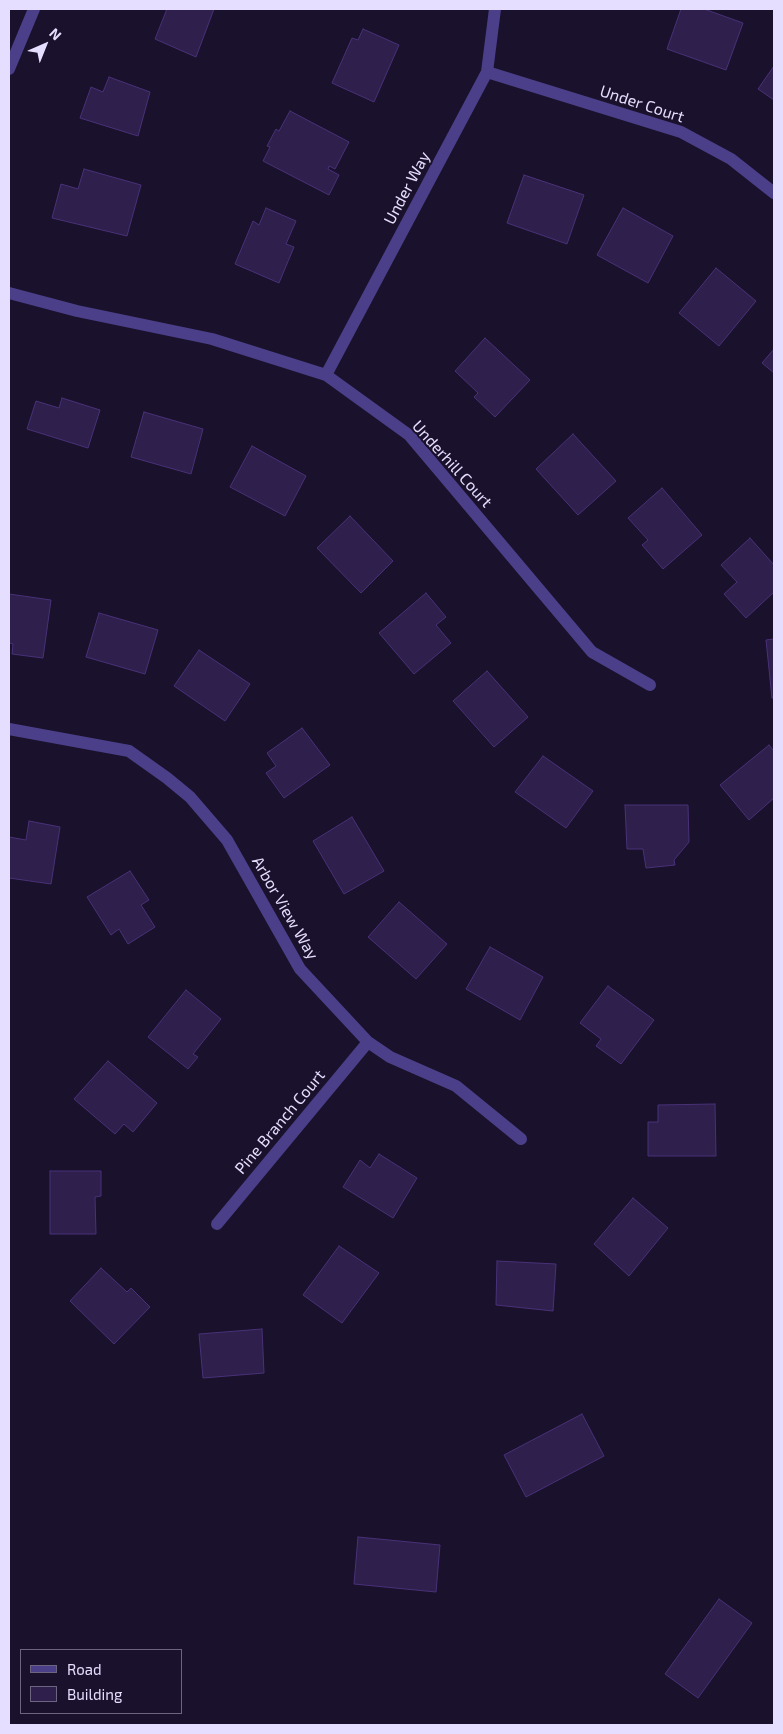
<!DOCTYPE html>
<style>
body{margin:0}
#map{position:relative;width:783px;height:1734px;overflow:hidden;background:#1a122c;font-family:"Exo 2",sans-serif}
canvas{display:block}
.frame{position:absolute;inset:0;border:10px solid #e6defe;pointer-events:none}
.legend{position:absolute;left:20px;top:1649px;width:162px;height:65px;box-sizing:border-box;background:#1a122c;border:1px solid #6c6480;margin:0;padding:6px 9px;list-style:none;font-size:15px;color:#e6defe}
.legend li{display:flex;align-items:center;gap:10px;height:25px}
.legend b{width:25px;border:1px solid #6c6480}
.north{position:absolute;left:20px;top:20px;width:50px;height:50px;-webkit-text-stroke:4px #1a122c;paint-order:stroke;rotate:44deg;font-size:14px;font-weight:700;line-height:20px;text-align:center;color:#e6defe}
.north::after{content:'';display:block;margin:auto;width:18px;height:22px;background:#e6defe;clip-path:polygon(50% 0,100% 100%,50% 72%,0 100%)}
</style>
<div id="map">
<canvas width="783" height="1734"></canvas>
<div class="frame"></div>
<ul class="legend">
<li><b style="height:6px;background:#4c3f8a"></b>Road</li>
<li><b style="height:14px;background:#2e1f4d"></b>Building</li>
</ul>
<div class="north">N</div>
</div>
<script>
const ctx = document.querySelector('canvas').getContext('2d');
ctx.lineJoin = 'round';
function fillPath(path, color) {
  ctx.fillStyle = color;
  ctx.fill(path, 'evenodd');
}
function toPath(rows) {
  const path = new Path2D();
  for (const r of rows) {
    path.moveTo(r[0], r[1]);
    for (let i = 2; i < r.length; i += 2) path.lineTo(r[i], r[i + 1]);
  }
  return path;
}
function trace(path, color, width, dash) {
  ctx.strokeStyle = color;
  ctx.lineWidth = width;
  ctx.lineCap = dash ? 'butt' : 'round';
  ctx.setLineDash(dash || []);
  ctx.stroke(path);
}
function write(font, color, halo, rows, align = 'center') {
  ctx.font = font + ' "Exo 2",sans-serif';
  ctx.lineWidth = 4;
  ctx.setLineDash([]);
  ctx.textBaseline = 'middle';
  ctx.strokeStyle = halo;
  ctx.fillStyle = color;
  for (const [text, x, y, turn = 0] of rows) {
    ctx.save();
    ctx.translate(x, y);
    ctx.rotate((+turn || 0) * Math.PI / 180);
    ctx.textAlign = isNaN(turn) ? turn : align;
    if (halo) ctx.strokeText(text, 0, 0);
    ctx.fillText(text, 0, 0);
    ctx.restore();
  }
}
const building = toPath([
 [167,9,214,9,196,57,155,39,167,9],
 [681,9,704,9,743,23,726,70,667,49,681,9],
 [363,29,399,45,374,102,332,83,352,38,358,40,363,29],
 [774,66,774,100,758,89,774,66],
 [109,77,150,92,138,136,80,118,91,87,103,92,109,77],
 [290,111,349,142,335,169,329,166,328,169,339,175,329,195,263,161,270,147,267,146,276,129,279,131,290,111],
 [84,169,141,185,127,236,52,218,61,184,78,189,84,169],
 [524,175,584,195,567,244,507,223,524,175],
 [266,208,296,221,286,244,294,247,279,283,235,264,253,221,259,225,266,208],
 [623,208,673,236,648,283,597,255,623,208],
 [716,268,756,301,719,346,679,313,716,268],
 [485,338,530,380,495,417,474,397,478,393,455,371,485,338],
 [774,349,774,373,762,363,774,349],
 [62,398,100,410,88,448,27,429,36,401,59,408,62,398],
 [144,412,203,429,191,474,131,457,144,412],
 [573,434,616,481,578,515,536,469,573,434],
 [252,446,306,476,285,516,230,487,252,446],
 [662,488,702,535,663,569,642,545,648,540,628,518,662,488],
 [350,516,393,561,361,593,317,548,350,516],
 [750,538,774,565,774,592,746,618,724,594,737,582,721,565,750,538],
 [426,593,446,617,436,625,451,643,414,674,379,633,426,593],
 [9,594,51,600,43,658,12,654,13,644,9,643,9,594],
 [99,613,158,630,145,674,86,657,99,613],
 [774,639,774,698,772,698,766,640,774,639],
 [199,650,250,684,225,721,174,686,199,650],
 [487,671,528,717,494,747,453,701,487,671],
 [302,728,330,765,284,798,266,773,276,766,267,753,302,728],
 [769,745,774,751,774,798,749,820,720,785,769,745],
 [543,756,593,791,566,828,515,792,543,756],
 [625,805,688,805,689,842,674,860,675,865,646,868,643,849,627,849,625,805],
 [352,817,384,871,344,894,313,841,352,817],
 [29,821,60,827,51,884,9,878,9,837,26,840,29,821],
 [130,871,149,900,141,905,155,927,128,944,119,929,111,935,87,897,130,871],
 [399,902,447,944,416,979,368,937,399,902],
 [490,947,543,977,520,1020,466,989,490,947],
 [608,986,654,1020,621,1064,596,1046,601,1039,580,1023,608,986],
 [186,990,221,1019,193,1054,198,1057,188,1069,148,1037,186,990],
 [108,1061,157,1103,133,1132,124,1124,115,1134,74,1099,108,1061],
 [715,1104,716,1156,648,1156,648,1122,658,1122,658,1105,715,1104],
 [379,1154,417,1178,393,1218,343,1187,360,1160,370,1168,379,1154],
 [50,1171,101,1171,101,1196,95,1197,96,1234,50,1234,50,1171],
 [633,1198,668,1228,629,1276,594,1244,633,1198],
 [339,1246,379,1273,342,1323,303,1295,339,1246],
 [497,1261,556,1264,553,1311,496,1305,497,1261],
 [101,1268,127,1292,131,1288,150,1307,114,1344,70,1301,101,1268],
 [262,1329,264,1373,203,1378,199,1334,262,1329],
 [582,1414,604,1456,526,1497,504,1455,582,1414],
 [358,1537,440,1545,436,1592,354,1584,358,1537],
 [719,1599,752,1623,698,1698,665,1674,719,1599]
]);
fillPath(building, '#2e1f4d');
trace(building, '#493178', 1);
trace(toPath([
 [9,69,34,9],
 [487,72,681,132,731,159,774,193],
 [9,293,77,311,212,339,326,375,409,435,592,652,650,685],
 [326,375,487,72,495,9],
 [9,729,129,751,167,778,190,797,227,840,300,969,368,1042,390,1057,456,1086,521,1139],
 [217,1224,368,1042]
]), '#4c3f8a', 12);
write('16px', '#e6defe', '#1a122c', [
 ["Under Court",642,104,18],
 ["Under Way",407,188,-62],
 ["Underhill Court",452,464,48],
 ["Arbor View Way",285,908,60],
 ["Pine Branch Court",280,1122,-50]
]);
</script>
